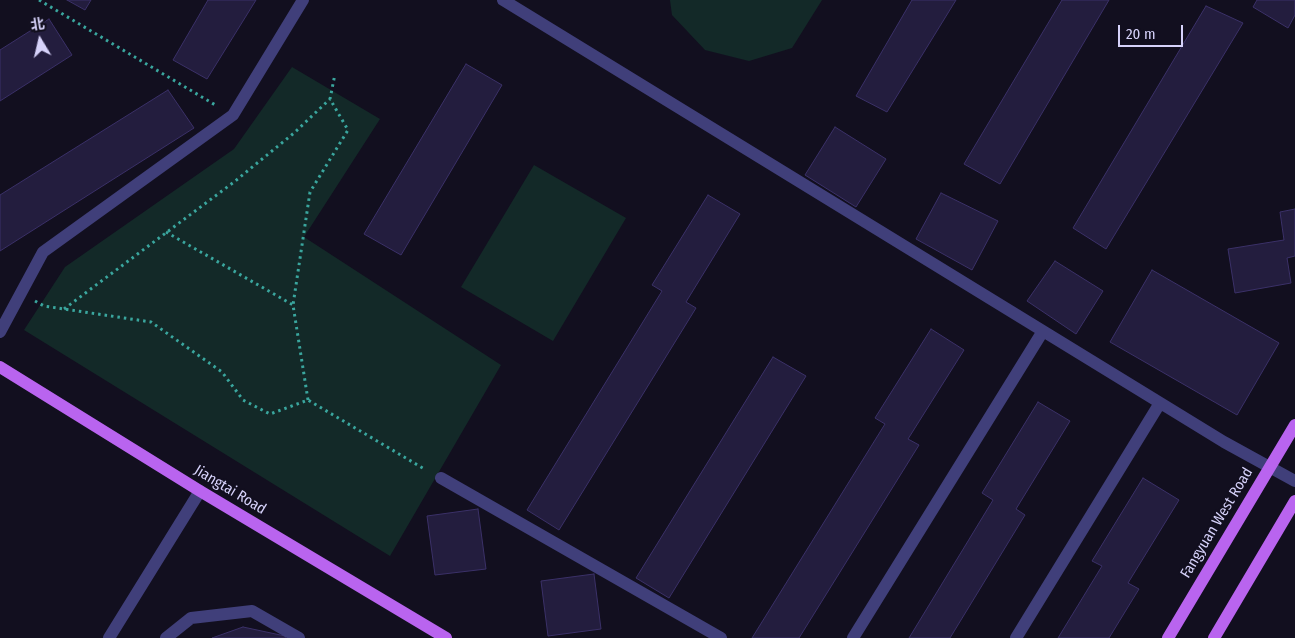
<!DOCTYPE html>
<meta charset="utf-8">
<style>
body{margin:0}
#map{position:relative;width:1295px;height:638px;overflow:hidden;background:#120f1f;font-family:"Fira Sans Condensed","Noto Sans SC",sans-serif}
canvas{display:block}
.north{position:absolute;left:15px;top:15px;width:50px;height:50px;-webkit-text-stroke:4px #120f1f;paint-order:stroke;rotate:351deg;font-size:14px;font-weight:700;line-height:20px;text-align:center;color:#d6d2fa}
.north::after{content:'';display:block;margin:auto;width:18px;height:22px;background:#d6d2fa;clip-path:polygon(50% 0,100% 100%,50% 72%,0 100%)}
.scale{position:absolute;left:1118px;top:25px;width:65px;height:22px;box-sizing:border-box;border:2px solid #d6d2fa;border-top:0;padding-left:6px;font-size:15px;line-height:18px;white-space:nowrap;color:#d6d2fa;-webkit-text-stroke:4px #120f1f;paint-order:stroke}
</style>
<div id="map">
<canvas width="1295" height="638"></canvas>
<div class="north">北</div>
<div class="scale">20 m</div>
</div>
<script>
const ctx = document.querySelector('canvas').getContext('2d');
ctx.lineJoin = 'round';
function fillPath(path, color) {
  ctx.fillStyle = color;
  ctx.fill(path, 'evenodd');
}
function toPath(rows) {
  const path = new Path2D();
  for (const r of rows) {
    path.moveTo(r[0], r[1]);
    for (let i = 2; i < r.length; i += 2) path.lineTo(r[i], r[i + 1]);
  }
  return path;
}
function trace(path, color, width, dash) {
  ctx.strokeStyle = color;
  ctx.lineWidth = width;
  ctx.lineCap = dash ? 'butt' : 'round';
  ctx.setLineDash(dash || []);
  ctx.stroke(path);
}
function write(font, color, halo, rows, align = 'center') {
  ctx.font = font + ' "Fira Sans Condensed",sans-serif';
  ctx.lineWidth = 4;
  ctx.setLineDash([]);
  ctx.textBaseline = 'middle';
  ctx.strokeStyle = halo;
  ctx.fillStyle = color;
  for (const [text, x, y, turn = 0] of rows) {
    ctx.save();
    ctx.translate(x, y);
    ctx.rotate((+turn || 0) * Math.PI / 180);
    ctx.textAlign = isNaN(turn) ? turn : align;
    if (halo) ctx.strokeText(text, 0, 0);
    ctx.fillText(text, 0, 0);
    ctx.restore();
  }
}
fillPath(toPath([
 [670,0,822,0,792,48,749,61,705,50,672,15],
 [292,67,380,119,304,237,501,365,390,556,24,330,65,267,234,149],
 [534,165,626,218,553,341,461,287]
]), '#132928');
const building = toPath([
 [67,0,91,0,85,10,67,0],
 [208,0,256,0,207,79,173,60,208,0],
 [912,0,956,0,887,112,856,96,912,0],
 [1062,0,1109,0,1000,184,964,164,1062,0],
 [1257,0,1295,0,1295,15,1288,28,1253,7,1257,0],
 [1206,6,1243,23,1106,249,1073,228,1206,6],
 [49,19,72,55,0,101,0,50,49,19],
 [466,64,502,85,401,255,364,234,466,64],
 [168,90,194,128,0,251,0,195,168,90],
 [835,127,886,159,856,207,805,175,835,127],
 [941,193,998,221,972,270,916,239,941,193],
 [708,195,740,214,686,302,696,308,559,530,527,510,662,291,652,285,708,195],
 [1295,209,1295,256,1287,258,1291,283,1235,293,1228,249,1284,240,1280,212,1295,209],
 [1055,261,1103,291,1076,334,1027,301,1055,261],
 [1152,270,1279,343,1237,415,1110,342,1152,270],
 [931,329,964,350,908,439,919,445,799,638,752,638,885,424,875,418,931,329],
 [773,357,806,376,669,598,636,578,773,357],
 [1038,402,1070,421,1016,509,1025,515,950,638,909,638,993,500,982,493,1038,402],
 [1143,478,1179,500,1128,583,1139,589,1109,638,1058,638,1102,566,1092,561,1143,478],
 [478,509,486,569,435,575,427,516,478,509],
 [594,574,601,629,548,636,541,581,594,574],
 [243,627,285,636,286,638,212,638,243,627]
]);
fillPath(building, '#231d3e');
trace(building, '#3b3168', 1);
trace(toPath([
 [39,0,217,106],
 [166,232,293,305],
 [35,301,44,306,151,322,222,372,243,400,270,414,308,400,426,470],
 [64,309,234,182,294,133,330,99],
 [308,400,293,305,310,192,348,130,330,99,335,74]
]), '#3aa69e', 3, [2.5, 4]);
trace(toPath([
 [503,0,1224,442,1295,481],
 [0,332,43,252,233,115,303,0],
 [441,478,721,638],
 [109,638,200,491],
 [166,638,191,618,252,611,299,638],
 [853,638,1043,331],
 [1016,638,1160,403]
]), '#403f7a', 12);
trace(toPath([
 [0,367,200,491,446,638],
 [1168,638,1295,425],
 [1214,638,1295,501]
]), '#b964ef', 12);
write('15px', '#d6d2fa', '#120f1f', [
 ["Jiangtai Road",230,490,31],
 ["Fangyuan West Road",1217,523,-59]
]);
</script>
